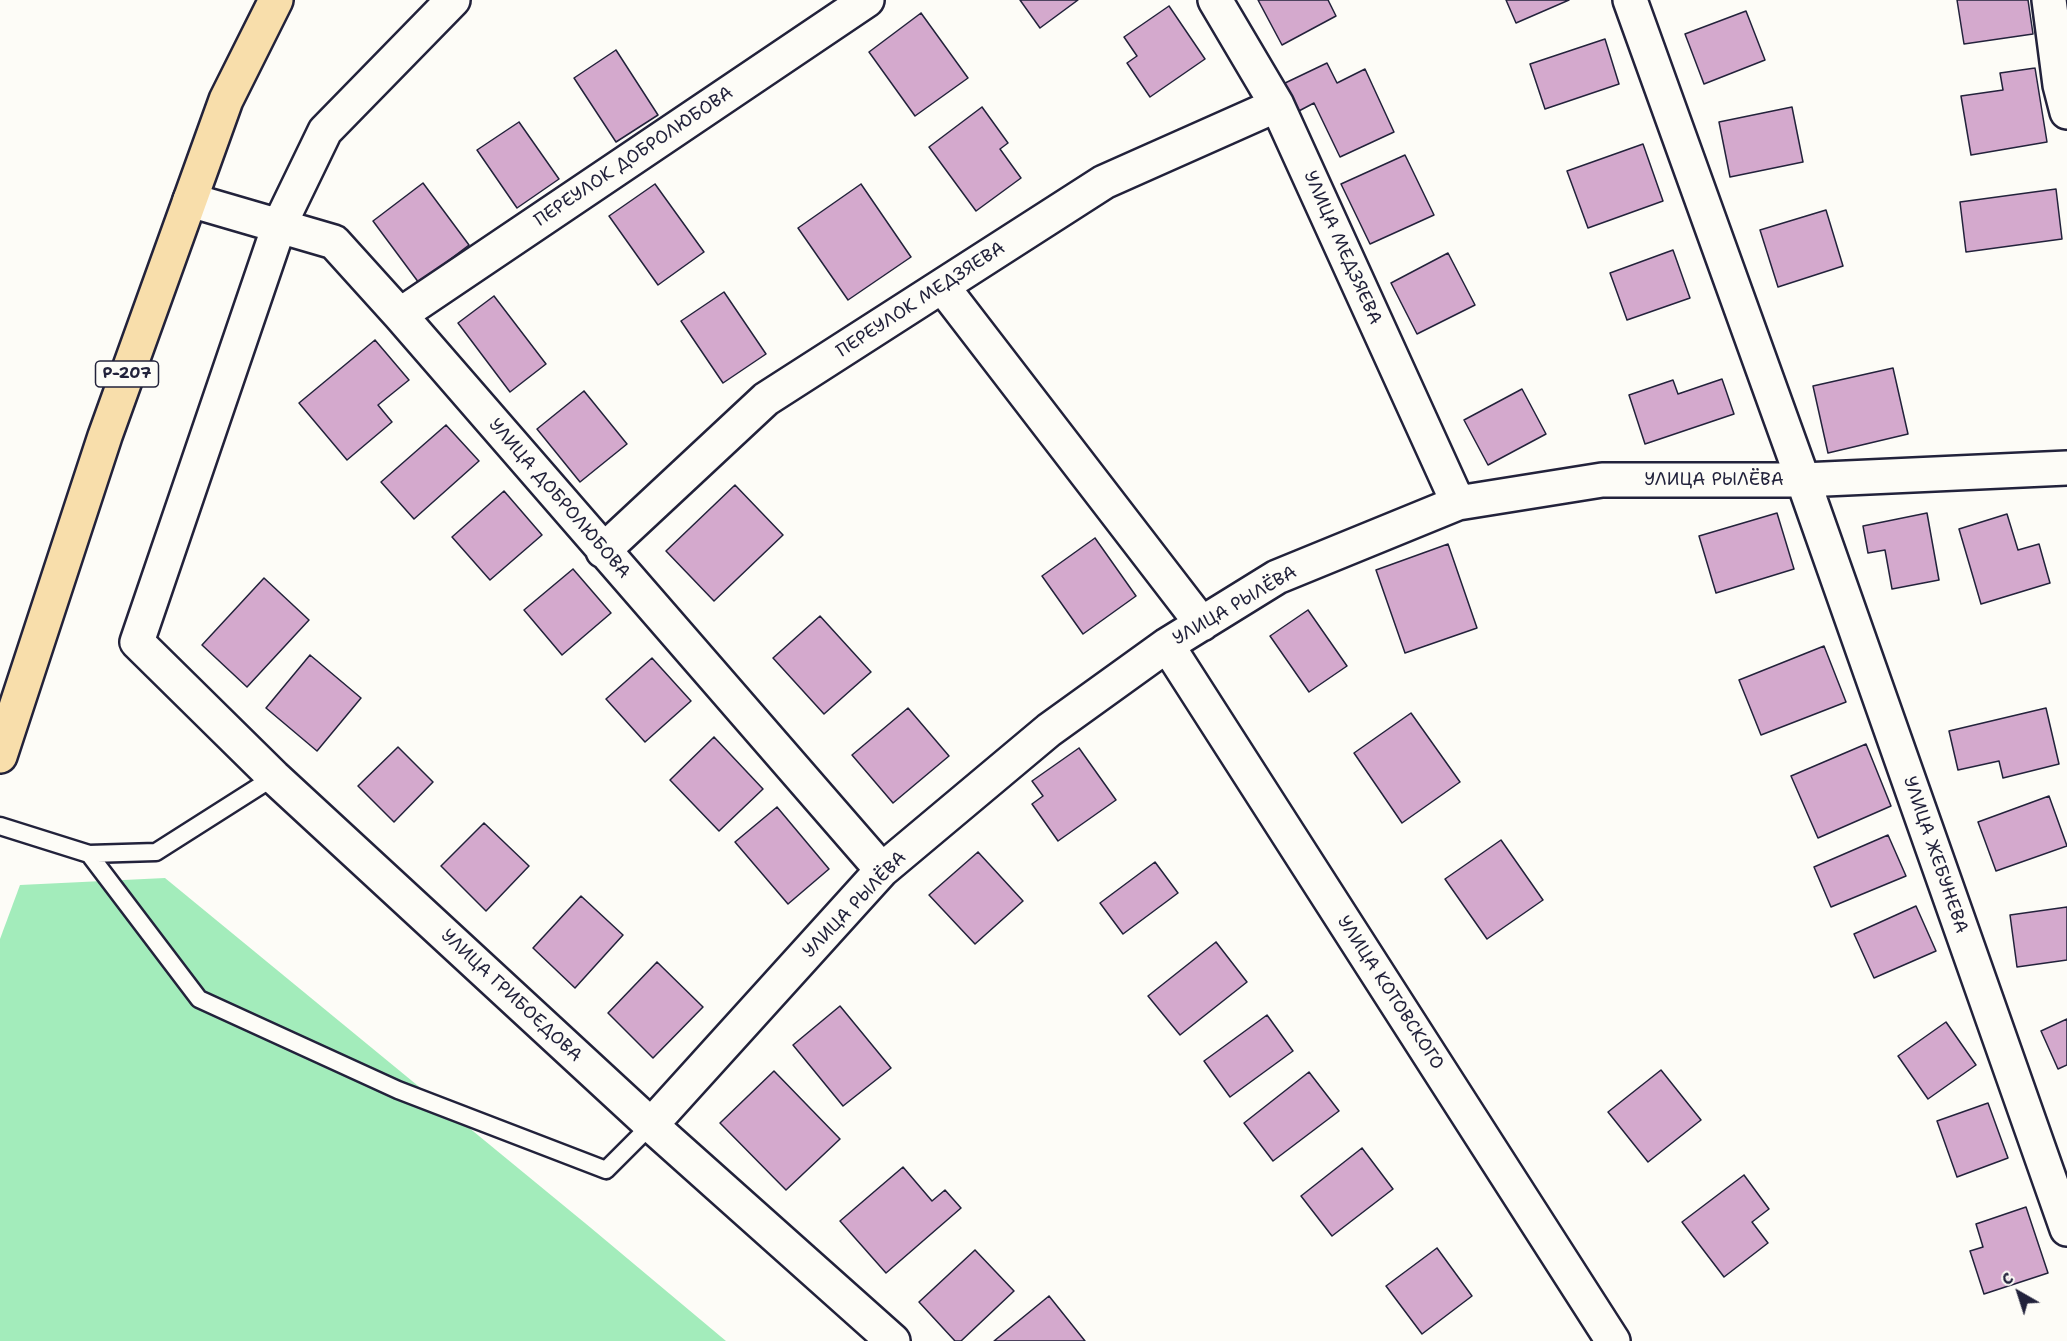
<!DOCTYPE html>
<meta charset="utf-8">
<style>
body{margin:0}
#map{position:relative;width:2067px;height:1341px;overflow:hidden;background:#fdfcf7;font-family:"Shantell Sans",sans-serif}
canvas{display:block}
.north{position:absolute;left:1989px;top:1263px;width:60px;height:60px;-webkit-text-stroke:4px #fdfcf7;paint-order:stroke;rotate:321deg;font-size:16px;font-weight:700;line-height:24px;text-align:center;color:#22223b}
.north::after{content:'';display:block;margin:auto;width:21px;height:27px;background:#22223b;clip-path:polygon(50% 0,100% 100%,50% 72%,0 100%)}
</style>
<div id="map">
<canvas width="2067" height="1341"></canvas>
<div class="north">С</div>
</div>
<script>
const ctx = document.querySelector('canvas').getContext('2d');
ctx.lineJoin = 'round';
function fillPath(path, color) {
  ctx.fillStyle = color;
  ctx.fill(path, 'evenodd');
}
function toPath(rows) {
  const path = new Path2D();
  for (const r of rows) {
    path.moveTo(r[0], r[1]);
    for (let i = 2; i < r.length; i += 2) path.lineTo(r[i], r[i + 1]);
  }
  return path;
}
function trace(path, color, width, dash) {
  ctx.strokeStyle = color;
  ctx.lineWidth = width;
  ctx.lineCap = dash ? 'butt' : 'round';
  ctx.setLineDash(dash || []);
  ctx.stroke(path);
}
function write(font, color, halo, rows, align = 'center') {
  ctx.font = font + ' "Shantell Sans",sans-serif';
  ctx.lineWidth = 4.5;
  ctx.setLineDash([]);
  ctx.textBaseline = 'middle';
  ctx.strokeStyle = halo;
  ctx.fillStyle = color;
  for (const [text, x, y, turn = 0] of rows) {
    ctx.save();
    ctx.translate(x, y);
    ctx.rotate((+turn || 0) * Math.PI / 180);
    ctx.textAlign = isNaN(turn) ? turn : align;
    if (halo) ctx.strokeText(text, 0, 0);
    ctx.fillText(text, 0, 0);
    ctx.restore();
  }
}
fillPath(toPath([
 [165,878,591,1228,726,1341,0,1341,0,939,20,885]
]), '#a3ecbb');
const building = toPath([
 [1020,0,1078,0,1040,28,1020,0],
 [1258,0,1328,0,1336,16,1282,45,1258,0],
 [1506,0,1569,0,1516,23,1506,0],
 [1957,0,2028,0,2033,34,1964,44,1957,0],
 [1169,6,1205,59,1150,97,1127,63,1137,56,1124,37,1169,6],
 [1746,11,1765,60,1704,84,1685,34,1746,11],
 [921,13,968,78,915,116,869,52,921,13],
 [1605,39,1619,84,1545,109,1530,64,1605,39],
 [616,50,658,115,616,142,574,78,616,50],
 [1327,63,1337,83,1365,69,1394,132,1340,157,1314,103,1297,112,1283,84,1327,63],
 [2035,68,2047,142,1971,155,1961,96,2003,90,2000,73,2035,68],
 [982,107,1008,143,1000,149,1021,178,976,211,929,147,982,107],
 [1792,107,1803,162,1730,177,1719,122,1792,107],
 [519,122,559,179,517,208,477,150,519,122],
 [1643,144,1663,201,1588,228,1567,171,1643,144],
 [1405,155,1434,215,1370,244,1341,184,1405,155],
 [423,183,469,245,419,283,373,221,423,183],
 [655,184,704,252,658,285,609,216,655,184],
 [861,184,911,257,848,300,798,228,861,184],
 [2056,189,2062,239,1966,252,1960,202,2056,189],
 [1826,210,1843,266,1778,287,1760,230,1826,210],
 [1673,250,1690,298,1627,320,1610,273,1673,250],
 [1448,253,1475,305,1417,334,1391,283,1448,253],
 [724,292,766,354,723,383,681,321,724,292],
 [494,296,546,364,510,392,458,323,494,296],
 [375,340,409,380,378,405,392,422,347,460,299,403,375,340],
 [1893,368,1908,434,1828,453,1813,386,1893,368],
 [1722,379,1734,414,1645,444,1629,395,1673,380,1678,394,1722,379],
 [1522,389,1546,434,1488,465,1464,420,1522,389],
 [584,391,627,444,580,482,537,429,584,391],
 [446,425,479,461,414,519,381,482,446,425],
 [735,485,783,535,714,601,666,551,735,485],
 [504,491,542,535,490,580,452,537,504,491],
 [1777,513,1794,569,1716,593,1699,536,1777,513],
 [1927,513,1939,580,1892,589,1885,550,1868,553,1863,526,1927,513],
 [2007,514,2018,550,2039,544,2050,583,1981,604,1959,529,2007,514],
 [1095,538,1136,596,1083,634,1042,576,1095,538],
 [1448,544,1477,628,1405,653,1376,570,1448,544],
 [573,569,611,613,562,655,524,610,573,569],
 [264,578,309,620,247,687,202,645,264,578],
 [1308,610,1347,666,1309,692,1270,636,1308,610],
 [820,616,871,672,824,714,773,658,820,616],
 [1824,646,1846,702,1761,735,1739,680,1824,646],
 [310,655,361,698,317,751,266,708,310,655],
 [652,658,691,701,645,742,606,699,652,658],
 [908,708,949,756,893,803,852,755,908,708],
 [2046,708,2059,764,2003,778,1999,761,1958,770,1949,731,2046,708],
 [1411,713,1460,782,1402,823,1354,753,1411,713],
 [714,737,763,789,719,831,670,780,714,737],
 [1866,744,1891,806,1818,838,1791,776,1866,744],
 [398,747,433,782,394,822,358,786,398,747],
 [1079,748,1116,800,1058,841,1032,804,1043,796,1032,781,1079,748],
 [2049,796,2067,846,1996,871,1978,822,2049,796],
 [777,807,829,869,788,904,735,842,777,807],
 [484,823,529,866,486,911,441,866,484,823],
 [1888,835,1906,876,1831,907,1814,867,1888,835],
 [1501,840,1543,900,1487,939,1445,879,1501,840],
 [978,852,1023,901,975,944,929,895,978,852],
 [1155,862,1178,893,1123,934,1100,903,1155,862],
 [581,896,623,935,575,988,533,948,581,896],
 [1916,906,1936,951,1874,978,1854,934,1916,906],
 [2067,907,2067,960,2017,967,2010,915,2067,907],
 [1216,942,1247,982,1180,1035,1148,996,1216,942],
 [657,962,703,1007,653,1058,608,1013,657,962],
 [840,1006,891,1068,843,1106,793,1045,840,1006],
 [1267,1015,1293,1051,1230,1097,1204,1061,1267,1015],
 [2067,1019,2067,1065,2058,1069,2041,1031,2067,1019],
 [1946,1022,1976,1065,1928,1099,1898,1056,1946,1022],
 [1661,1070,1701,1120,1648,1162,1608,1112,1661,1070],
 [774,1071,840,1139,786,1190,720,1123,774,1071],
 [1309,1072,1339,1111,1273,1161,1244,1123,1309,1072],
 [1988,1103,2008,1158,1957,1177,1937,1121,1988,1103],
 [1362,1148,1393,1189,1332,1236,1301,1196,1362,1148],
 [903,1167,932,1201,945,1190,961,1208,886,1273,840,1221,903,1167],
 [1744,1175,1769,1209,1752,1222,1768,1243,1724,1277,1682,1222,1744,1175],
 [2026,1207,2048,1273,1984,1294,1970,1251,1983,1247,1976,1224,2026,1207],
 [1437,1248,1472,1296,1422,1334,1386,1286,1437,1248],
 [975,1250,1014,1291,961,1341,955,1341,919,1302,975,1250],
 [1049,1296,1085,1341,994,1341,1049,1296]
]);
fillPath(building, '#d4a9cd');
trace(building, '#22223b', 1.5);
const service = toPath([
 [0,826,89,854,199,999,398,1090,606,1170,651,1125],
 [89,854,156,852,274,777]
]);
const minor = toPath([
 [453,0,325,131,279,226,137,642,274,777,651,1125,893,1341],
 [1215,0,1277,105,1458,503],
 [1630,0,1803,480,2067,1229],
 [2049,0,2060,85,2067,112],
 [190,200,334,242,400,315,882,870],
 [942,286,1202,624],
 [400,315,867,0],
 [603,551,766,399,1104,182,1277,105],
 [1167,645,1613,1341],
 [651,1125,882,870,1049,730,1167,645,1277,577,1458,503,1602,480,1803,480,2067,468]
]);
const primary = toPath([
 [0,756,105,436,190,200,226,100,276,0]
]);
trace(service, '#22223b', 21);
trace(minor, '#22223b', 38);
trace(primary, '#22223b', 38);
trace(service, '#fdfcf7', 16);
trace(minor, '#fdfcf7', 33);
trace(primary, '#f8deab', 33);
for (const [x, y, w] of [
 [127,374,63]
]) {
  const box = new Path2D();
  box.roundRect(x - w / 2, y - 13, w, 26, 4.5);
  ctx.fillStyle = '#fdfcf7';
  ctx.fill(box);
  trace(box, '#22223b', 1.5);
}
write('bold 16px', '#22223b', null, [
 ["Р-207",127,374]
]);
write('18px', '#22223b', '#fdfcf7', [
 ["ПЕРЕУЛОК ДОБРОЛЮБОВА",634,157,-34],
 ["УЛИЦА МЕДЗЯЕВА",1342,248,66],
 ["ПЕРЕУЛОК МЕДЗЯЕВА",921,300,-33],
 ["УЛИЦА РЫЛЁВА",1714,480],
 ["УЛИЦА ДОБРОЛЮБОВА",559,499,49],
 ["УЛИЦА РЫЛЁВА",1235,606,-30],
 ["УЛИЦА ЖЕБУНЕВА",1935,855,71],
 ["УЛИЦА РЫЛЁВА",855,905,-46],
 ["УЛИЦА КОТОВСКОГО",1390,993,57],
 ["УЛИЦА ГРИБОЕДОВА",511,996,43]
]);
</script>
